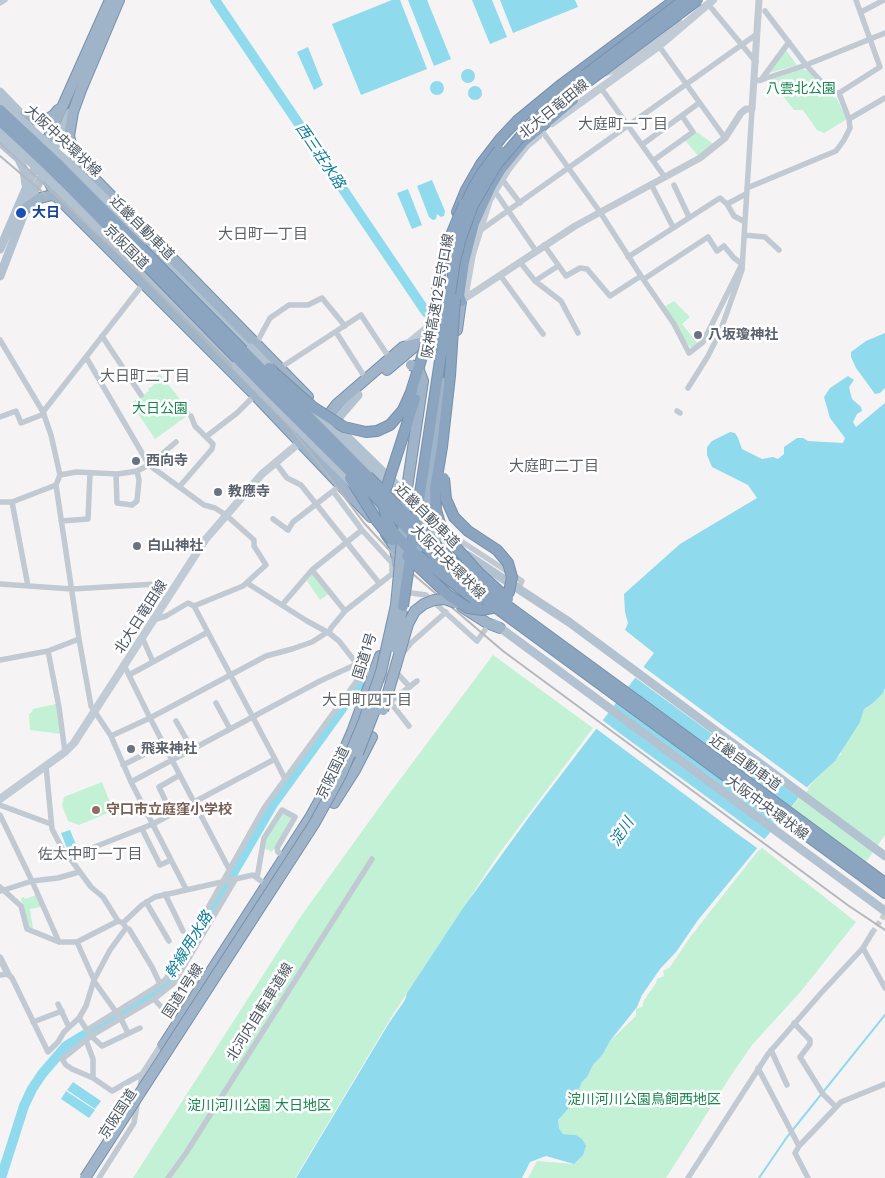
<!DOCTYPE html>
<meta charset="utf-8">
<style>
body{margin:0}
canvas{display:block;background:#f5f3f3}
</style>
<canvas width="885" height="1178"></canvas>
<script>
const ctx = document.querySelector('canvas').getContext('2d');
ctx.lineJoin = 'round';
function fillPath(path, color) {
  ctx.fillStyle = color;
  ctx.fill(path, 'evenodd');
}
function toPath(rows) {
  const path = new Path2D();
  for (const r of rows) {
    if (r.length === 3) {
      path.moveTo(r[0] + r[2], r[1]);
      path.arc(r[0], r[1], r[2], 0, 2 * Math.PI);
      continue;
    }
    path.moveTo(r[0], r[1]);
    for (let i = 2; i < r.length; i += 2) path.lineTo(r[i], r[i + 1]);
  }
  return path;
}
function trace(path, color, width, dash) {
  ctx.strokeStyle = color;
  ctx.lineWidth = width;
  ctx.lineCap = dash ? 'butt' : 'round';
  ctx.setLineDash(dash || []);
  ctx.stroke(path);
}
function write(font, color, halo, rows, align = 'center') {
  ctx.font = font + ' Inter,"Noto Sans JP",sans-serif';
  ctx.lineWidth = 5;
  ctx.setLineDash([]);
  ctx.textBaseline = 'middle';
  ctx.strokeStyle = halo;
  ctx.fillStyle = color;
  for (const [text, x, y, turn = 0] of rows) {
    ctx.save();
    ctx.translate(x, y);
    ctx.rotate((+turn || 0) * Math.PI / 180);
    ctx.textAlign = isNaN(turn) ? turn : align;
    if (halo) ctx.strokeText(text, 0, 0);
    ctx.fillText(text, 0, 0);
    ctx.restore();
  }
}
fillPath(toPath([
 [786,50,797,65,766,74],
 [802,69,809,71,829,93,837,99,847,119,824,133,817,130,803,110,794,110,770,80],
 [697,132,715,145,698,156,685,140],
 [674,301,690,317,682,324,698,344,692,348,688,345,664,307],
 [160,374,191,413,155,439,131,403,149,391,148,389,154,385,151,382],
 [312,573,330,593,320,600,307,581],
 [493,655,593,728,498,855,392,1016,295,1178,133,1178,299,919,378,809],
 [885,690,885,835,861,869,784,816,813,782,841,754,840,748,863,708,873,703],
 [56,704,61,734,30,730,29,714,32,712,33,709],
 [102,782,113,811,79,825,68,821,62,805,64,797],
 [282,813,291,816,291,818,272,852,264,848,266,839],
 [761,847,856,922,802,990,752,1045,730,1077,666,1178,528,1178,537,1161,573,1164,583,1155,576,1135,563,1134,559,1128,558,1120,572,1105,582,1082,587,1076,593,1065,603,1054,610,1041,636,1016,636,1009,642,1007,644,1000,656,983,657,979,664,976,663,971,670,967,691,936],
 [36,895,41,907,30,909,33,929,28,927,21,898,24,897,25,899]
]), '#c3f1d5');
fillPath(toPath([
 [392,0,400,0,427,69,361,95,332,24],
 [408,0,427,0,451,59,434,66],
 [472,0,492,0,507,37,490,44],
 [500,0,575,0,578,7,513,33],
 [308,47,323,85,314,90,297,52],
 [468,76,7],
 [437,88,7],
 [475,93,7],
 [432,180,445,211,444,216,441,217,437,214,436,219,433,220,429,217,417,186],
 [408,189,422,225,412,229,397,193],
 [885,333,885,388,880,393,875,394,856,368,851,357,851,352,866,341],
 [848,376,854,380,849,387,852,399,861,407,862,411,857,414,853,422,856,427,885,403,885,688,883,693,873,703,864,709,860,722,835,761,810,784,698,920,676,952,660,969,642,995,637,1007,610,1041,603,1054,593,1065,587,1077,582,1082,572,1105,558,1120,559,1128,563,1134,576,1135,582,1139,586,1146,583,1155,574,1164,546,1156,530,1162,522,1178,296,1178,389,1023,405,1000,407,993,463,908,532,813,654,653,625,630,628,623,625,612,624,594,680,544,757,498,748,485,712,467,707,455,707,447,712,441,730,432,735,433,738,438,742,449,762,459,773,457,778,459,784,454,784,447,797,438,803,438,808,441,843,443,845,438,830,418,824,397,830,388],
 [70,830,77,847,68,851,61,833],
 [73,1082,101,1101,95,1109,67,1090],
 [66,1091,95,1110,89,1118,61,1099]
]), '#90daee');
fillPath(toPath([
 [641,665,809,789,801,799,633,676],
 [601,719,618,732,767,841,760,850,739,835,594,727]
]), '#f5f3f3');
trace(toPath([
 [759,1178,787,1137,885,1015]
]), '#90daee', 2);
trace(toPath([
 [215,0,426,312],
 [1,1178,24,1106,32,1089,42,1074,66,1046,157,991,167,984,174,975,273,804,359,685]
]), '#90daee', 10);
trace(toPath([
 [872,933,885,914]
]), '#caccce', 5.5, [5.5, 3]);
const trunk = toPath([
 [119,0,81,90,73,112,69,136,74,155,83,167,308,397],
 [24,116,37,120,46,120,54,115,58,110],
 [43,150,110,0],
 [48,180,57,197,255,395,371,517],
 [26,208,40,198,52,195,57,197],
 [457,330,461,301],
 [387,370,418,344],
 [323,422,337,404,403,347,432,340,442,344,446,351,447,356,444,383],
 [386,534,395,547,397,564],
 [462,607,487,623,500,628],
 [334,803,355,770,372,737],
 [163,1046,311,816,332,778,352,732,380,656]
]);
const motorway = toPath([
 [457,212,466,190,481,164,501,138,517,121,562,84,675,0],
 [461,301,459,296,464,262,474,223,491,186,501,169,523,142,573,100],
 [639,702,885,883],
 [634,709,885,893]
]);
trace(trunk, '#7690ad', 12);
trace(motorway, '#7690ad', 12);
trace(toPath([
 [0,3,5,0],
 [708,4,756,62],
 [765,11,806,65,831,92,839,93],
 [861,12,884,0],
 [659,46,725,138],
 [761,80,789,42],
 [754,81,761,80,806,65,885,33],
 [601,88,664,176],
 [849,119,885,98],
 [542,131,600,212,641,276],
 [643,144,699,103],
 [654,160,693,132,682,116],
 [501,178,520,203],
 [651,184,673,227],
 [674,185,689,217],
 [747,188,836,151,844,140,850,128,849,119,839,93,880,67,856,0],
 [494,190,536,251],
 [727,204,734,216,745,222],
 [478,232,757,34],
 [744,235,765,237,779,250],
 [544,245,566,276,580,268,587,269,610,296,641,276,674,324,689,353,703,342,742,264],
 [628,257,720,198,727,204,746,194],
 [520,262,535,281,561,301,578,333],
 [500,275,543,334],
 [644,279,708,237,717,251,724,246,734,258,742,264],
 [535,281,558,266],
 [336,332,366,379],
 [102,336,141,395],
 [0,340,43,412,51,435,60,475,56,485,79,639,91,706,111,736,131,782,186,889],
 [256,344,270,318,289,305,308,305,322,298,345,326],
 [86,357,149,465,204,505,215,508,226,515,254,540,254,546,266,565,243,586,194,606,188,603,166,616,153,620],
 [280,368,361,315,390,359],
 [688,388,708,356,720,332,742,270,752,109],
 [677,411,680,413],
 [43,412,143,284],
 [0,417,16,411,21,423,44,414],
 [207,436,237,413,255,395],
 [275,462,287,478,301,485,379,583],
 [116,474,117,503,132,505,137,501,139,480,137,471],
 [60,475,76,472,118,474,137,471,149,465,176,442],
 [180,486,212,449,213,444,195,426,191,416],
 [0,502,12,502,56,485],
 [12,502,28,586],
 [273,519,288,530,293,522,333,491],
 [61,521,88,519,90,473],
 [450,534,522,581,520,585],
 [312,570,362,530],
 [247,583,307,621,329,633,339,641,357,664,373,677,384,680,391,673],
 [0,584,72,589,156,584,165,601],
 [404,592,426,595,477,641,485,630],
 [282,605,312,570,345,611],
 [142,637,153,662],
 [48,651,59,707,65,752],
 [402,654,411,643,446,612],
 [0,660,48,651,79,639],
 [124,665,150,718,229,869],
 [394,670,410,687],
 [129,675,208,632],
 [216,703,230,729],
 [176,721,192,749],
 [409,726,390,702,417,681],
 [111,736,150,718,266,656,292,649,312,642,326,633,329,633,331,628,345,611,392,574,392,563,362,530,333,491,341,485],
 [123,765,145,754],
 [46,766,52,829,66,856,69,857,153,824,275,759,194,606],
 [285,779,364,671],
 [131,782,320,681,357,664],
 [0,805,51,824],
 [148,814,167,804,159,787,180,775],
 [0,815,32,881,59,942],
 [142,829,160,865,171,860],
 [69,857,91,887,103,897,118,921],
 [257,878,264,838,282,810,295,817,277,848,278,852,285,858],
 [0,887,21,906,27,929,59,942,77,942,118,921,123,923],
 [1,891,32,881,58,878,79,872],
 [165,894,183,931],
 [146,902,169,941],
 [123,923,142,905,155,897,253,875,265,884],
 [126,928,129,929,152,967,160,984],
 [77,942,94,980],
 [863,948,885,988],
 [0,975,8,974,12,978,48,1052,58,1042,64,1032,79,1018,86,1006,94,980,110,950,126,928,123,923],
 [94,981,116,1012],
 [154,999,175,1022,177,1019],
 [58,1004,69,1027],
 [119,1015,128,1033],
 [79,1018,87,1030,156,987,165,980,173,970,264,808,285,779,275,759],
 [33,1022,62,1011],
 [794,1023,810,1040,810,1044,800,1057,823,1094,836,1107],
 [90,1035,102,1046,140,1028],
 [86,1040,93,1059,93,1078],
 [771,1050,787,1085],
 [758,1068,799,1146],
 [142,1074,112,1091,93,1078,72,1069,66,1065,62,1059,91,1036,154,999,174,983,235,880],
 [140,1088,142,1074,162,1043],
 [99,1178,134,1123,138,1100],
 [168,1178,186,1153,372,859],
 [688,1178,768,1054,822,992,863,948,872,933],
 [808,1178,795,1153,799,1146,841,1102,885,1084]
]), '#c1cad2', 5.5);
trace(toPath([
 [461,301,575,226,700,158,725,138,741,113,746,109,752,109,759,0],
 [0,958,8,974]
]), '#c1cad2', 7);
trace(toPath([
 [601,74,618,68,629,61,679,23],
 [566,85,590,77],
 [552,123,659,46,713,0],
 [460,303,465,294,472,254,489,200,508,169,526,146,538,136],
 [427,337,446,319],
 [405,346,448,311],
 [0,799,65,752,74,743,205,540,262,474,299,443]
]), '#c1cbd6', 8);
trace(toPath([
 [0,92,27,120],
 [0,142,19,159,24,170,26,185],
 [51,156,70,113],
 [147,240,170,263],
 [0,249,38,161],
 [128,257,191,321],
 [161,262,198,293],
 [0,276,26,208,46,168],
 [194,289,251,348],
 [189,315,205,335],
 [202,332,236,365],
 [333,423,443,531],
 [342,429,339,422,339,417,358,395],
 [368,470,433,531,452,545],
 [369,502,388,521],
 [467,555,569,622,885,856],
 [444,580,470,605],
 [495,624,885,911]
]), '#b3c2d1', 9);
trace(trunk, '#9fb4c9', 10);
trace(motorway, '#8ba5c1', 10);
trace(toPath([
 [0,143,137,271,268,404,285,421,331,479,364,523,391,552,414,575,503,651,849,906,885,930],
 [0,156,46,195]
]), '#b5b8bd', 2);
const trunkBridge = toPath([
 [414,562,422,527,444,383],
 [394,647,402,610],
 [383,710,408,624,415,611,424,604,434,600,445,599,456,603],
 [358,753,380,697],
 [85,1178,314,824,341,775,363,723,381,672,396,605,407,488,423,381,418,368,411,365]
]);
const motorwayBridge = toPath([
 [585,75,684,0],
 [0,110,59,165,447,556,486,590,639,702],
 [0,121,53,170,274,396,441,562,499,610,634,709],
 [463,210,472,190,482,173,499,150],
 [455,299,450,376,442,447,435,489,436,510,441,527,455,546,479,573,508,599],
 [269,368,313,407,344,427,366,432,377,431,390,425,403,410,411,392,430,331,439,278,451,235,464,204],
 [415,399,385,492,384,507,387,521,394,533,408,548,478,602],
 [350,478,377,521,392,540],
 [407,556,448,595,468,608,482,610,492,608,501,603,509,592,512,577,508,563,497,550,468,531,454,517,446,499,444,478],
 [403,606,455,261,461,238,473,205,497,164,526,130,547,112,698,0]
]);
trace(trunkBridge, '#7690ad', 12, []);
trace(motorwayBridge, '#7690ad', 12, []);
trace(toPath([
 [0,101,66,161,147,240],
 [0,132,128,257],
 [251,348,273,371],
 [236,365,354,485],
 [309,407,368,470]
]), '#b3c2d1', 9);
trace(trunkBridge, '#9fb4c9', 10);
trace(motorwayBridge, '#8ba5c1', 10);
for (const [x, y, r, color] of [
 [21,213,6,"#1a4fb4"],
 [698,335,5,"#6b7280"],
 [136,461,5,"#6b7280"],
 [218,492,5,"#6b7280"],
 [137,546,5,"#6b7280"],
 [131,749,5,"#6b7280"],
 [96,810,5,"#8d6e63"]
]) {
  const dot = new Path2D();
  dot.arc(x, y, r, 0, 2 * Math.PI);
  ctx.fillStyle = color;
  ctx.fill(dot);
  trace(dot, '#fff', 2);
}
write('14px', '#17864f', '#fff', [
 ["八雲北公園",801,89],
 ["大日公園",160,409],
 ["淀川河川公園鳥飼西地区",644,1100],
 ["淀川河川公園 大日地区",259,1106]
]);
write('14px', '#4a5661', '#fff', [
 ["北大日竜田線",554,109,-39],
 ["大阪中央環状線",63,141,43],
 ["近畿自動車道",142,228,45],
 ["京阪国道",126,247,45],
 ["阪神高速12号守口線",438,296,-80],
 ["近畿自動車道",427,516,45],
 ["大阪中央環状線",448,562,45],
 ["北大日竜田線",141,617,-57],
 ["国道1号",365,656,-72],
 ["近畿自動車道",745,763,36],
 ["京阪国道",333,773,-64],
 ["大阪中央環状線",767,808,36],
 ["国道1号線",183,991,-57],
 ["北河内自転車道線",260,1012,-58],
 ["京阪国道",118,1114,-57]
]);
write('bold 14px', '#164399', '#fff', [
 ["大日",32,213]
], 'left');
write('bold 14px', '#5b616d', '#fff', [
 ["八坂瓊神社",708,335],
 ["西向寺",146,461],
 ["教應寺",228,492],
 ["白山神社",147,546],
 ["飛来神社",141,749]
], 'left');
write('bold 14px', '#785e54', '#fff', [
 ["守口市立庭窪小学校",106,810]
], 'left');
write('15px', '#5f6368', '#fff', [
 ["大庭町一丁目",623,124],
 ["大日町一丁目",263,234],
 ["大日町二丁目",145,376],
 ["大庭町二丁目",554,466],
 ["大日町四丁目",367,700],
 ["佐太中町一丁目",90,854]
]);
write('italic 15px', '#0c7c9b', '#fff', [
 ["西三荘水路",320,156,56],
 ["淀川",622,832,-57],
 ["幹線用水路",189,945,-58]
]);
</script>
